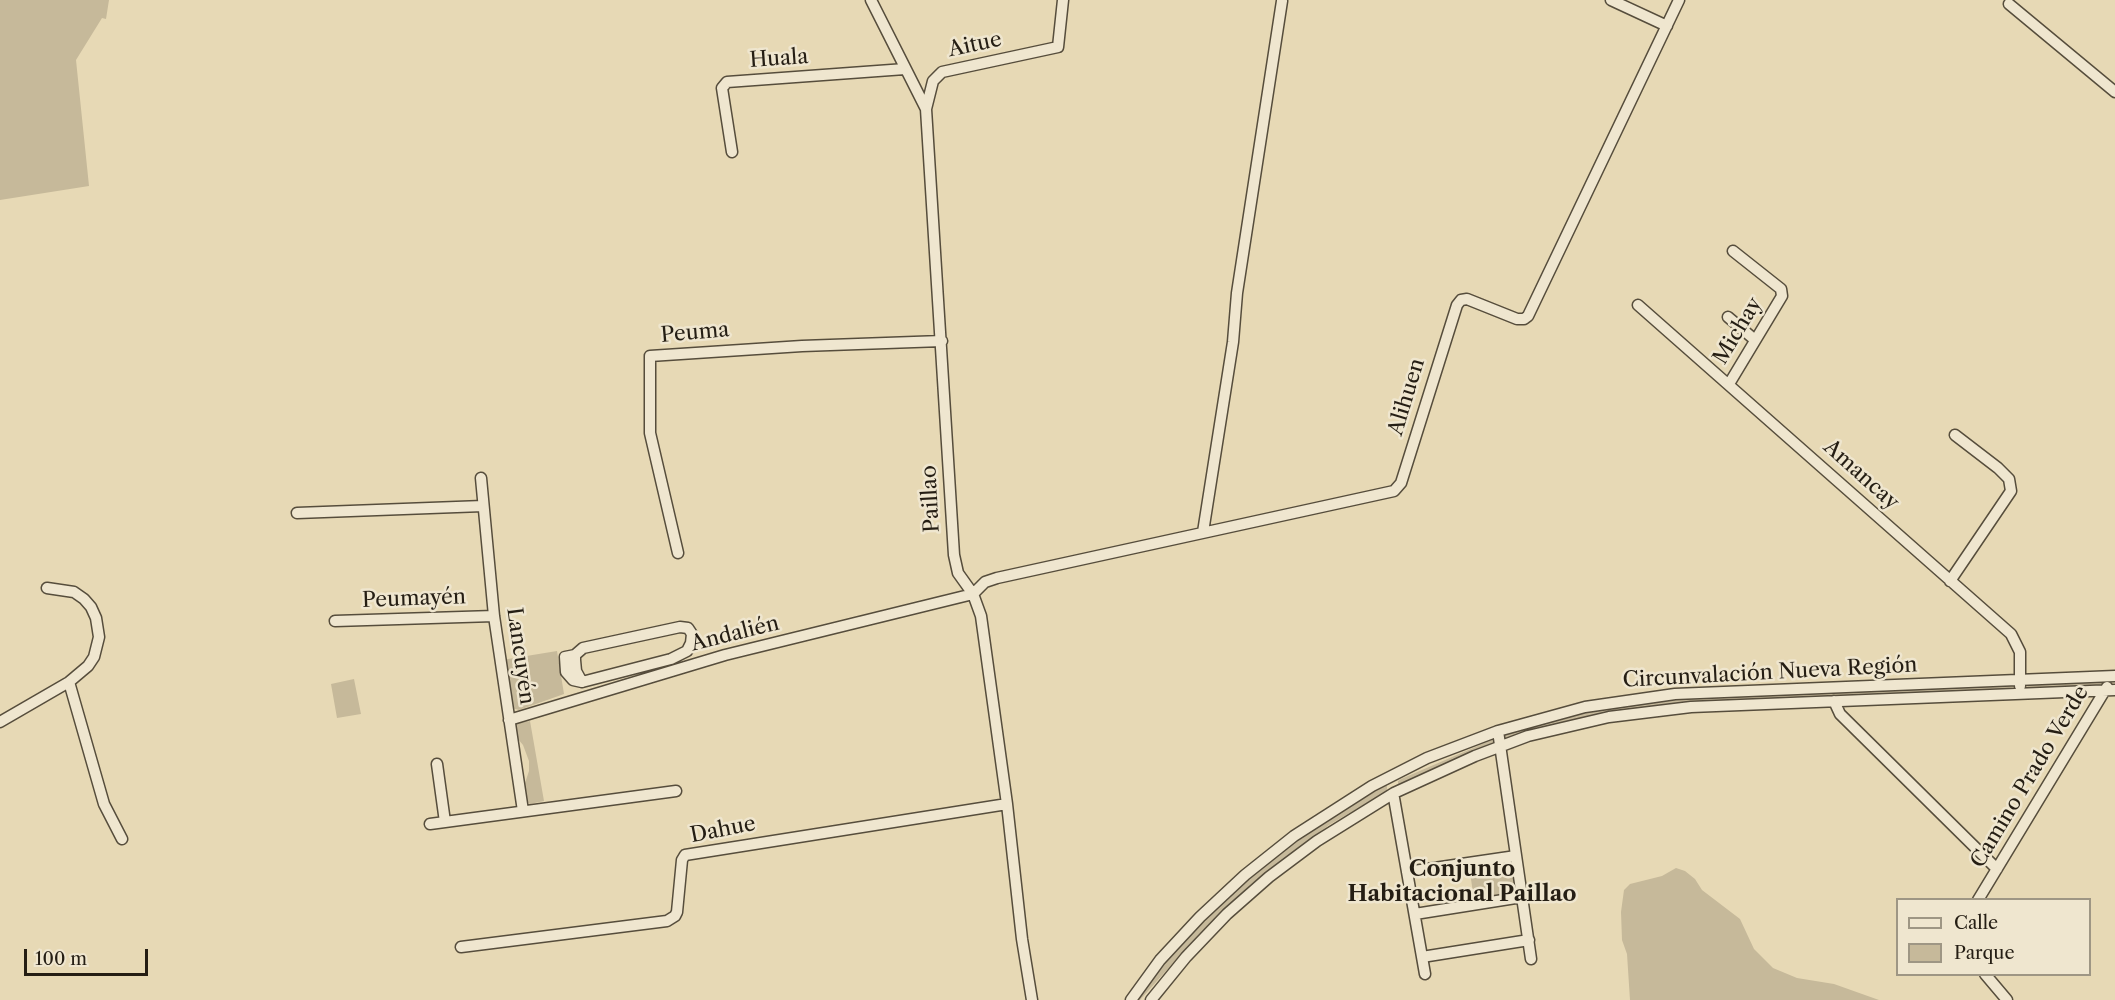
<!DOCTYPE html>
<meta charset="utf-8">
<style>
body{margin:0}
#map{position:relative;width:2115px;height:1000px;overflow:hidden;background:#e7d9b5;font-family:"Libre Caslon Text",serif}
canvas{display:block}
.legend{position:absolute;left:1896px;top:898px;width:195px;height:78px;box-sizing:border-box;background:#efe6cf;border:2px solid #9e9684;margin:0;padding:8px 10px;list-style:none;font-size:18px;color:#251e14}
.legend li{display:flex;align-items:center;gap:12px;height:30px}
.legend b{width:30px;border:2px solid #9e9684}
.scale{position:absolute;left:24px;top:949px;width:124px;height:27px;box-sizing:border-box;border:3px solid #251e14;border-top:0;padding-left:8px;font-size:18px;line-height:21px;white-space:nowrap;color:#251e14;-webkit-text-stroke:4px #efe6cf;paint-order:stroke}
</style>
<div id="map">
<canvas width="2115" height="1000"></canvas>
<ul class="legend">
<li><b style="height:8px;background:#efe6cf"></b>Calle</li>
<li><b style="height:16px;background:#c6b99a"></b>Parque</li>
</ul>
<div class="scale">100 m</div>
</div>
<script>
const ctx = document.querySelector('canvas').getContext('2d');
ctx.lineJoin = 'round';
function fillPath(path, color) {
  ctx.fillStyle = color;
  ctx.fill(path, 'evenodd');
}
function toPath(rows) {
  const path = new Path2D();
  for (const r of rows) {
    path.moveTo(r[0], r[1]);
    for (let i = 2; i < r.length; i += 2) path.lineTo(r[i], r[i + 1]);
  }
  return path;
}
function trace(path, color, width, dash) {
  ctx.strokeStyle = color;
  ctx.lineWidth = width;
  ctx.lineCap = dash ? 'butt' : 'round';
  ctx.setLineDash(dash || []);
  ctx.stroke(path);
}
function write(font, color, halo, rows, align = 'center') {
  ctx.font = font + ' "Libre Caslon Text",serif';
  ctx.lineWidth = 5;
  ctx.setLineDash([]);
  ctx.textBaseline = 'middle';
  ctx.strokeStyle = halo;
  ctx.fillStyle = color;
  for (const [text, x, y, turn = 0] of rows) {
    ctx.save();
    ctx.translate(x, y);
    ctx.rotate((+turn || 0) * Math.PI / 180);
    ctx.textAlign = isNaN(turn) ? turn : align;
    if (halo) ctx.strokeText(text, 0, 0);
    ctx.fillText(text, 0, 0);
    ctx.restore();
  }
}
fillPath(toPath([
 [0,0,109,0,106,19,102,18,76,60,89,186,0,200],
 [557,651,564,694,519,710,512,708,502,660],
 [354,679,361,714,337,718,331,684],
 [2106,680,2105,684,2101,686,2031,689,2025,685,2026,682],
 [2017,684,2017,687,2012,689,1684,704,1505,739,1503,735,1505,733,1566,716,1607,707,1687,698],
 [530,721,544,801,530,804,526,801,524,786,529,771,529,761,523,745,518,739,515,724],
 [1494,739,1498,742,1400,785,1398,784,1398,781,1401,779],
 [1384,785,1387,786,1387,791,1329,825,1251,884,1199,934,1140,1000,1135,1000,1178,947,1227,897,1283,850,1339,812],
 [1511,866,1515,869,1518,894,1474,900,1470,872],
 [1676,868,1685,871,1695,879,1702,890,1740,919,1754,949,1773,968,1797,978,1834,984,1879,1000,1630,1000,1627,954,1622,940,1621,912,1624,890,1630,884,1662,876]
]), '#c6b99a');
const minor = toPath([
 [871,0,926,109,954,555,958,573,973,594,981,616,1007,804,1022,939,1032,1000],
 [1611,0,1667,26],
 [2009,4,2115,92],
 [926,109,933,81,942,72,1058,47,1063,0],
 [732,152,722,88,727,82,905,69],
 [1638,305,2011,634,2020,652,2020,686],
 [1728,317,1755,340],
 [1729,384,1782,296,1781,289,1733,251],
 [481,478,494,616,523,811],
 [297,513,483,506],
 [1203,532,1233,342,1237,293,1282,1],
 [678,553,650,433,650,356,802,346,942,341],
 [1950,581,2011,491,2009,479,1998,468,1955,435],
 [335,621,494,616],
 [575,655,565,657,566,672,573,680,582,682,671,659,687,651,691,643,692,634,688,628,680,627,583,648,575,655,575,660,576,671,582,682],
 [69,682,104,804,122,839],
 [1834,701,1840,714,1997,869],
 [509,720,725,655,973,594,985,582,997,578,1394,491,1401,483,1457,305,1461,300,1467,299,1517,319,1524,319,1528,316,1679,0],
 [0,722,69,682,88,666,94,657,99,637,96,618,91,607,84,599,74,592,47,588],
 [1498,731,1531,959],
 [437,764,445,822],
 [1394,798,1425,974],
 [430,824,676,791],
 [1407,872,1516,856],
 [1978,900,2107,687],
 [1415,914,1522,897],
 [461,947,667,921,675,916,677,912,682,860,685,855,1007,804],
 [1422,957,1529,940],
 [1985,974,2007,1000],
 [1131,1000,1160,960,1200,917,1245,875,1294,836,1372,786,1427,758,1498,731,1585,707,1675,694,2115,676],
 [1151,1000,1186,957,1227,914,1269,877,1317,841,1394,793,1475,756,1528,736,1609,717,1691,707,2115,690]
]);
trace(minor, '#564d3c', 13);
trace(minor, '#efe6cf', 10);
write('21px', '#251e14', '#efe6cf', [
 ["Aitue",975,45,-12],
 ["Huala",779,59,-4],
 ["Michay",1738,331,-59],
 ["Peuma",695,333,-5],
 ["Alihuen",1407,397,-73],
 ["Amancay",1861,475,42],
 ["Paillao",931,499,-93],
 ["Peumayén",414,599,-2],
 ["Andalién",735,634,-14],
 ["Lancuyén",520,656,82],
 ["Circunvalación Nueva Región",1770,673,-3],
 ["Camino Prado Verde",2030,777,-59],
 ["Dahue",723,830,-11]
]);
write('bold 22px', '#251e14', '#efe6cf', [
 ["Conjunto",1462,870],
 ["Habitacional Paillao",1462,895]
]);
</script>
